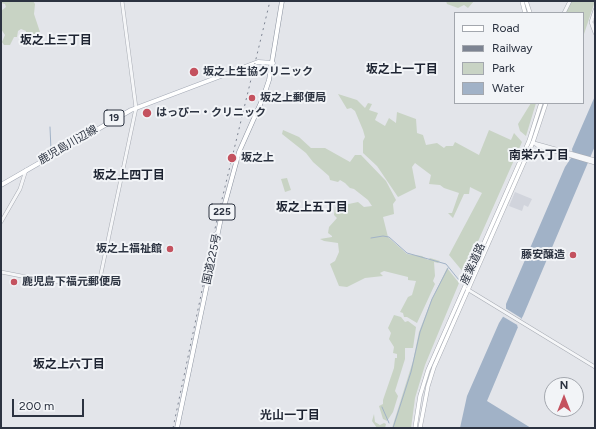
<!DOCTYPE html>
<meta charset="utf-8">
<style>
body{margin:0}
#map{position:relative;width:596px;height:429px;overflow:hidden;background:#e3e5ea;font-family:Figtree,sans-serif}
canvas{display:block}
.frame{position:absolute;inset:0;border:2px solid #2c3341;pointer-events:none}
.legend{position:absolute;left:454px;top:12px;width:130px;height:92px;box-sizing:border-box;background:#f2f4f7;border:1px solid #a3a7ae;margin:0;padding:5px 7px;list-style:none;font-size:12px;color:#2c3341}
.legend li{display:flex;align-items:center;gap:8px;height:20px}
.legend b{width:20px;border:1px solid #a3a7ae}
.north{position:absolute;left:544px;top:377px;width:40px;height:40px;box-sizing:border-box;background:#f2f4f7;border:1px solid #a3a7ae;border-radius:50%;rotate:0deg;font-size:11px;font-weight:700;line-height:16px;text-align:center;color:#2c3341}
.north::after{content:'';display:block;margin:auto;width:14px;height:18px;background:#c4525f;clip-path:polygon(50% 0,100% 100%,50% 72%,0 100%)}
.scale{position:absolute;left:12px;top:399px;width:72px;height:18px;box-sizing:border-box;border:2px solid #2c3341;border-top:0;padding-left:5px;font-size:12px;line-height:14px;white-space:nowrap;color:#2c3341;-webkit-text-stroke:3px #f2f4f7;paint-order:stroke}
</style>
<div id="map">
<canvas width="596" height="429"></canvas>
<div class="frame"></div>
<ul class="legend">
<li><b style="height:5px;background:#fff"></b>Road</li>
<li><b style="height:5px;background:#7d8492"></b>Railway</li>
<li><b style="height:11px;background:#c8d3c4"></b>Park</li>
<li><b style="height:11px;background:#a1b2c7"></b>Water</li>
</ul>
<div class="north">N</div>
<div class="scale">200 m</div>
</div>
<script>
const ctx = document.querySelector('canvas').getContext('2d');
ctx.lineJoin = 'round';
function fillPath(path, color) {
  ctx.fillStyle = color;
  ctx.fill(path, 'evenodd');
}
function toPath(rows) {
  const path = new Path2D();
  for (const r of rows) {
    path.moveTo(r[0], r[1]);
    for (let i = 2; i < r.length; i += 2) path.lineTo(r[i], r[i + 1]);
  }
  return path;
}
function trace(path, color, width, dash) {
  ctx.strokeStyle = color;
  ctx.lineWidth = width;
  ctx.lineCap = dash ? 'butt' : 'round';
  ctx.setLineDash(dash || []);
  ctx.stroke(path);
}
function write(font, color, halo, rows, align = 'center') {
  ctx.font = font + ' Figtree,"Noto Sans JP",sans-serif';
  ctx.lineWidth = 4;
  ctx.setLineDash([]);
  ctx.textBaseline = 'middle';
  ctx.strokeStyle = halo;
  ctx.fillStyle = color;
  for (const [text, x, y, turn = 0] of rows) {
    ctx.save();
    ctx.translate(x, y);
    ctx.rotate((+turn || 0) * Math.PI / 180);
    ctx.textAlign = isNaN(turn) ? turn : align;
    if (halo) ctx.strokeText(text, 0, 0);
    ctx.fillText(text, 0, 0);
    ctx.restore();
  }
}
fillPath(toPath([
 [515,192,532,199,528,207,524,205,522,211,509,206]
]), '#d1d4dc');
fillPath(toPath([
 [1,1,33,1,35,4,34,14,40,32,36,38,29,39,28,45,23,45,26,31,21,29,18,31,17,37,14,37,10,45,4,45,2,42,5,35,1,29,1,11,6,7,5,4,1,3],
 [446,1,474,1,468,8,464,5,458,8,447,4],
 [571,1,595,1,584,34,583,13,566,13],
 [338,94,357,100,365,108,368,103,372,104,369,110,378,113,375,120,385,126,389,118,396,123,397,112,416,119,417,133,423,135,426,145,437,143,444,148,446,146,453,146,455,142,479,155,489,130,511,140,514,133,522,142,464,273,449,255,482,193,470,187,469,194,464,194,453,218,448,213,452,213,459,193,444,188,440,185,429,184,431,175,415,163,412,167,416,188,398,197,377,166,363,153,363,141,365,137,363,130,355,111,351,108,347,109],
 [531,103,536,103,526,136,520,131,518,124],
 [283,130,299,137,311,148,325,148,350,162,355,155,361,155,386,181,396,200,393,204,394,214,383,217,388,237,407,254,422,256,428,260,430,258,440,261,438,263,434,262,435,276,433,281,435,284,417,323,407,317,404,317,403,313,400,312,408,297,412,295,416,281,408,280,408,277,384,271,380,273,383,276,365,278,347,287,339,286,330,264,335,261,339,252,338,243,324,241,320,239,332,237,332,236,328,233,329,227,337,218,334,215,335,207,358,202,364,207,372,206,368,200,354,189,350,188,345,183,340,180,338,182,330,180,329,176,313,162,306,153,282,134],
 [287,178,291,190,285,192,281,179],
 [447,268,459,283,425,365,415,398,411,428,392,428,413,361,419,332,431,301],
 [394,315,401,317,405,322,408,321,416,327,413,348,405,348,405,359,395,391,398,396,393,412,387,421,383,419,379,406,383,404,383,400,394,368,395,358,397,358,397,354,393,353,394,347,389,339,391,333,388,328],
 [374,414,375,422,380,425,384,423,386,424,385,428,377,428,372,421]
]), '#c8d3c4');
fillPath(toPath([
 [595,96,595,146,523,316,517,326,518,327,487,401,531,428,460,428,467,396,499,323,506,312,506,304,565,167,573,155,572,149]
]), '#a1b2c7');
fillPath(toPath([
 [505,308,521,318,519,326,502,316]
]), '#e3e5ea');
trace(toPath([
 [50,127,51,150],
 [371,238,383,236,389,237,407,253,446,264,459,280],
 [382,407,389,423],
 [393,428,411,372,420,332,432,299,448,268]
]), '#a1b2c7', 1);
const tertiary = toPath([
 [595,10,591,22,595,33],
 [564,13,570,1],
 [595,20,595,24],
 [533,142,538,146,595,163],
 [534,143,595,160],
 [1,222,20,189,26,170],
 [1,272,47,281,99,283,136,108,122,1],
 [467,289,595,367]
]);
const secondary = toPath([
 [522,1,525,13],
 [526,1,530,13],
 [415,428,420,396,428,370,529,141,541,103],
 [420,428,428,386,434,367,533,142,546,103]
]);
const primary = toPath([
 [1,185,131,110,258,62,273,63]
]);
const trunk = toPath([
 [177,428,221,218,239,152,263,98,269,80,282,1]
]);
trace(tertiary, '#a8acb4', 4);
trace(secondary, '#a8acb4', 4.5);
trace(primary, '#a3a9b5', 5);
trace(trunk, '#8b929f', 5);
trace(tertiary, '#f5f6f8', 3);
trace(secondary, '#fff', 3.5);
trace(primary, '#fff', 4);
trace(trunk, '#fff', 4);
trace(toPath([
 [173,428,216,224,270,1]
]), '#7d8492', 1, [2, 4]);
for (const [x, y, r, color] of [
 [194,72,5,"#c4525f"],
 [252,98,4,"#c4525f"],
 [147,113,5,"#c4525f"],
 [232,158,5,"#c4525f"],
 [170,249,4,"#c4525f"],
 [573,255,4,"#c4525f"],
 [14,282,4,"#c4525f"]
]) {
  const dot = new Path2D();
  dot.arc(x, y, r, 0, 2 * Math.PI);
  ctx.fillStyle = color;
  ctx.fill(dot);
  trace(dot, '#f2f4f7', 1.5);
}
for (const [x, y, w] of [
 [114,118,20],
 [222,212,26]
]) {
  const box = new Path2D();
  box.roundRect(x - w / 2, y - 8, w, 16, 3);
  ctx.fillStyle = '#f2f4f7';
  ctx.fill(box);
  trace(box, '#2c3341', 1);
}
write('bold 10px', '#2c3341', null, [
 ["19",114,118],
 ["225",222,212]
]);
write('bold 11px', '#2c3341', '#f2f4f7', [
 ["坂之上生協クリニック",203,72],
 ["坂之上郵便局",260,98],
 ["はっぴー・クリニック",156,113],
 ["坂之上",241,158],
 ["坂之上福祉館",162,249,"right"],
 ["藤安醸造",565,255,"right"],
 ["鹿児島下福元郵便局",22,282]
], 'left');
write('11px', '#2c3341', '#f2f4f7', [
 ["鹿児島川辺線",68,145,-30],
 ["国道225号",212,259,-78],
 ["産業道路",473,264,-66]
]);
write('bold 12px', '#1e2432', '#f2f4f7', [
 ["坂之上三丁目",56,40],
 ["坂之上一丁目",402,69],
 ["南栄六丁目",539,155],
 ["坂之上四丁目",129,175],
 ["坂之上五丁目",312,207],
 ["坂之上六丁目",69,364],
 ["光山一丁目",290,415]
]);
</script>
